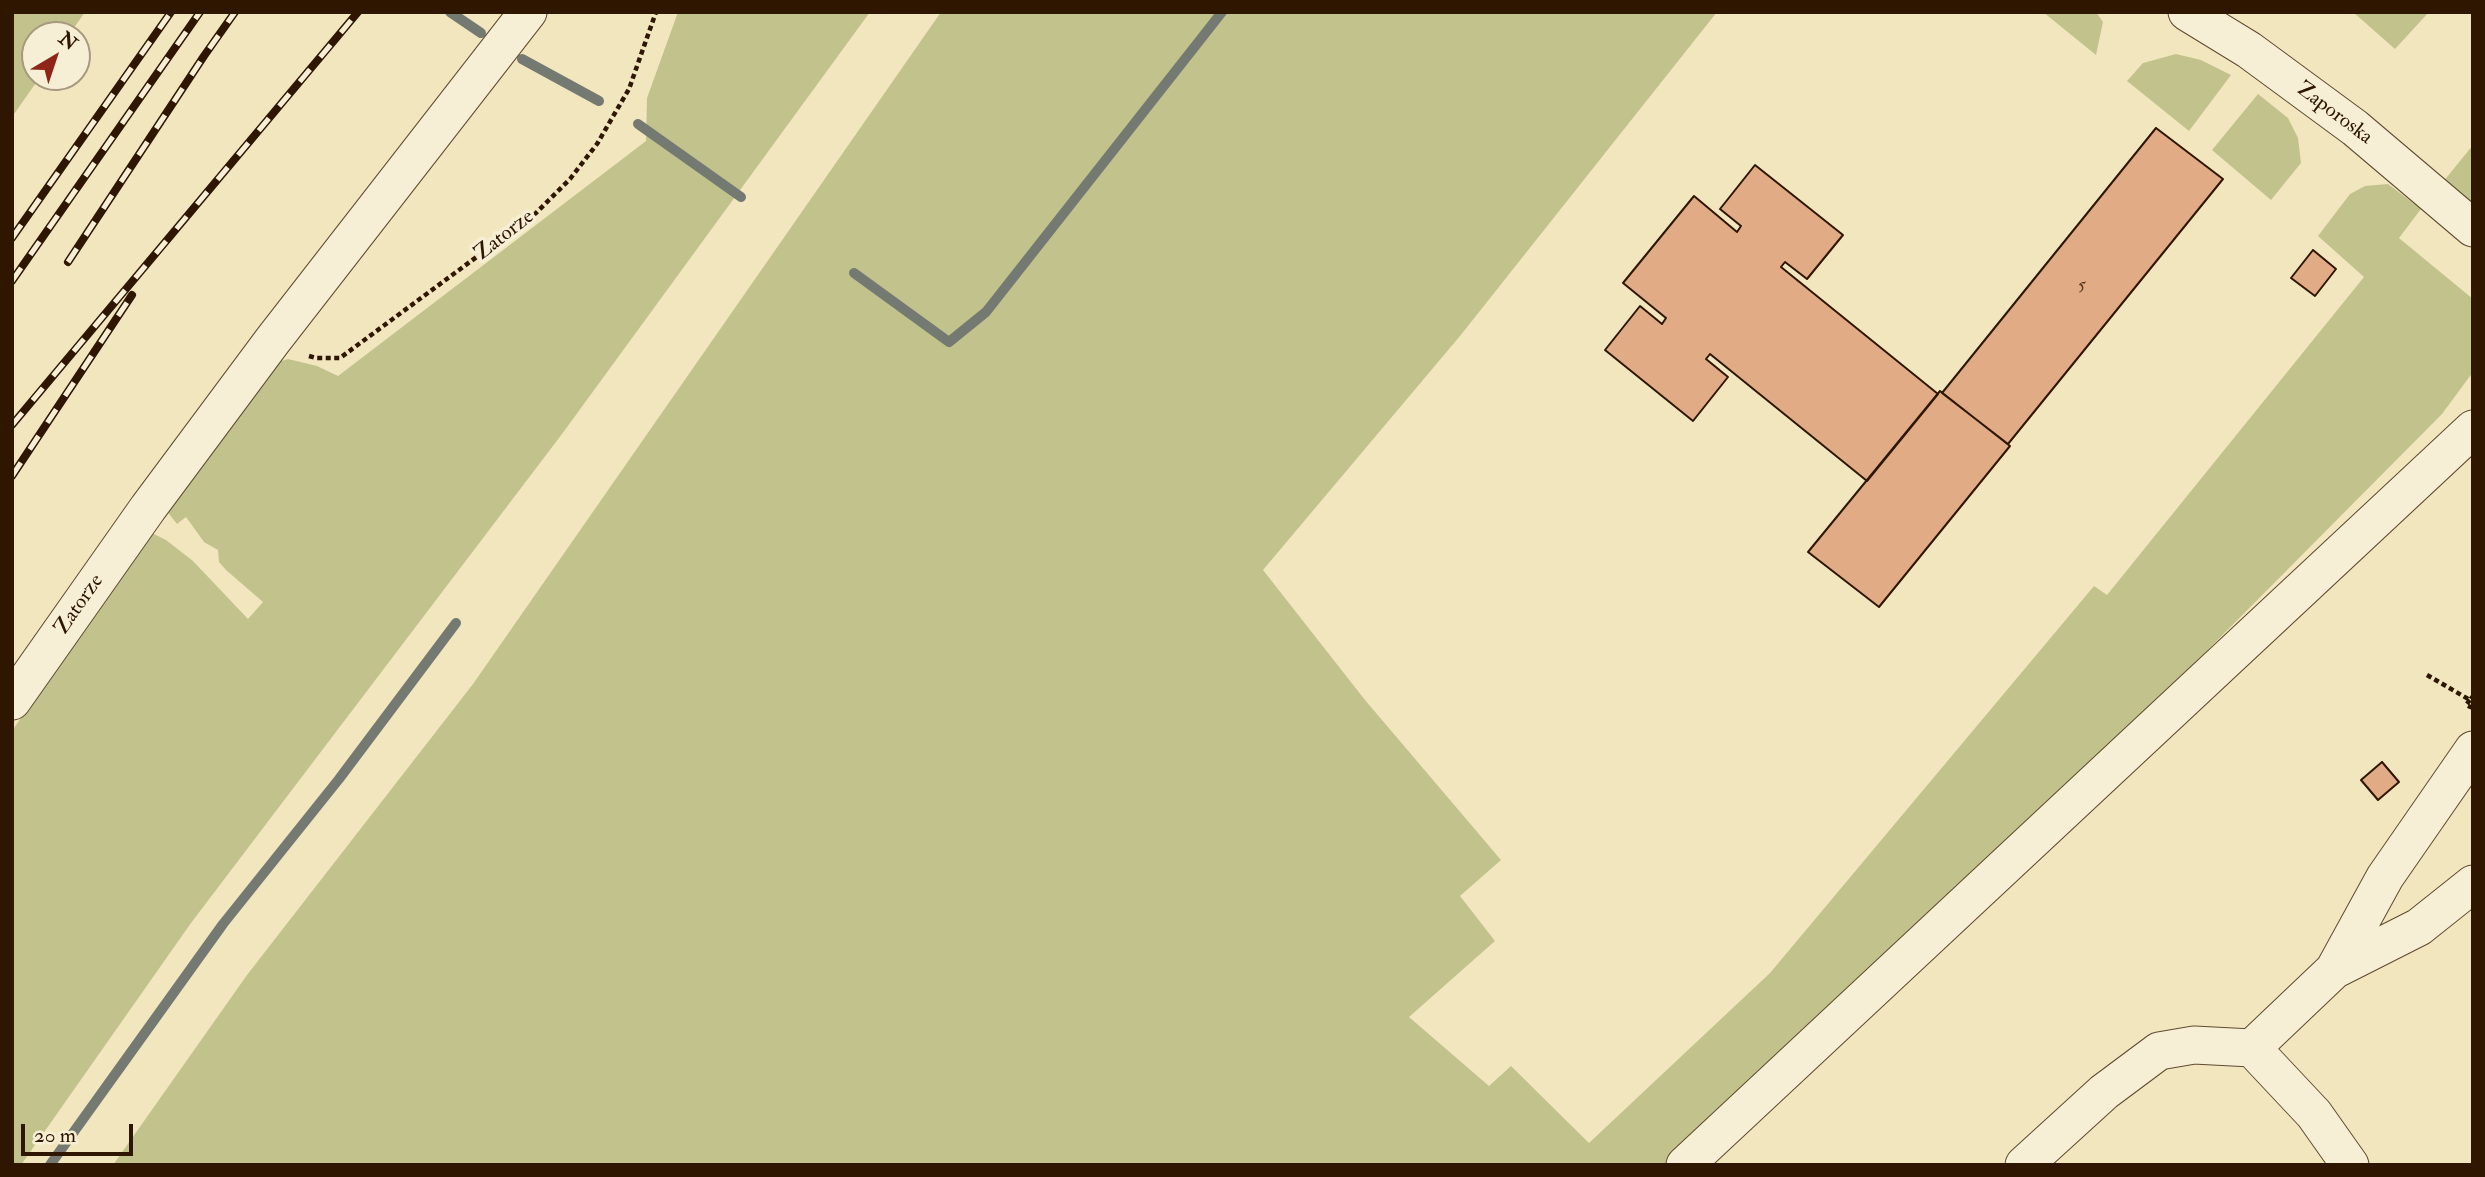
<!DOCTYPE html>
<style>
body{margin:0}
#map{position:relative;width:2485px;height:1177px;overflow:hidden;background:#f2e6be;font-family:"IM FELL Double Pica",serif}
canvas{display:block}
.frame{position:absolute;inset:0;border:14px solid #2e1601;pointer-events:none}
.north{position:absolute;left:21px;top:21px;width:70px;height:70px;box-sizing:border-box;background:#f7efd5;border:2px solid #a79880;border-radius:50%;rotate:39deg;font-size:19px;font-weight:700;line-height:28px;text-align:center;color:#2e1601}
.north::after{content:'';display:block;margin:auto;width:24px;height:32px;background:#8f2418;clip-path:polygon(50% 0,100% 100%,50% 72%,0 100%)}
.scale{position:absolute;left:21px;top:1124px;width:112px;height:32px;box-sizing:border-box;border:4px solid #2e1601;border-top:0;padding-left:9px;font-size:21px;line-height:24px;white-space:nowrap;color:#2e1601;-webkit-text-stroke:5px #f7efd5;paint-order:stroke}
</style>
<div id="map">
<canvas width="2485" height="1177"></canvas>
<div class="frame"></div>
<div class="north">N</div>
<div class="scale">20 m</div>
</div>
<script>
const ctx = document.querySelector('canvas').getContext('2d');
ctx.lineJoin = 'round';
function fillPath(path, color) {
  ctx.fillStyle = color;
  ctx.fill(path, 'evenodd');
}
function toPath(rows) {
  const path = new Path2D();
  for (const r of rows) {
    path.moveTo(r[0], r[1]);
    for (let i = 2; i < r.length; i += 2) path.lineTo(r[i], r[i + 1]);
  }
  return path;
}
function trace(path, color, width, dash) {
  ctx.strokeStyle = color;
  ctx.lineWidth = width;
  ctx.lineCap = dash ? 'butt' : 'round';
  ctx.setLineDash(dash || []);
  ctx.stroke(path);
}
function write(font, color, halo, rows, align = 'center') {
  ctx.font = font + ' "IM FELL Double Pica",serif';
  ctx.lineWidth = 7;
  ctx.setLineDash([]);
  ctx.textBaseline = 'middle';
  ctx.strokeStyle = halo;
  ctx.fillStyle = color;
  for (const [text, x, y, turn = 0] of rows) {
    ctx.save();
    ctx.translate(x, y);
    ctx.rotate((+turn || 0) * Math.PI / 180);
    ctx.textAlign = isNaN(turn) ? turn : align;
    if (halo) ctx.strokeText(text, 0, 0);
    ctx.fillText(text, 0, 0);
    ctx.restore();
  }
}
fillPath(toPath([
 [12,12,85,12,69,35,35,35,35,77,40,77,12,117],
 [678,12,870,12,562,434,191,923,21,1165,12,1165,12,731,142,538,152,533,166,540,193,561,248,619,263,602,226,570,219,562,218,550,204,542,186,517,177,524,166,510,275,363,288,359,317,366,338,376,646,141,647,98],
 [941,12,1717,12,1460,336,1263,570,1365,700,1501,860,1460,896,1495,941,1409,1017,1489,1086,1511,1066,1589,1143,1770,973,2094,586,2107,595,2364,277,2318,236,2350,194,2365,186,2388,184,2421,209,2399,238,2473,299,2473,372,2442,414,2017,842,1675,1165,113,1165,247,975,473,684],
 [2043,12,2096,12,2103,22,2096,55],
 [2353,12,2429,12,2395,49],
 [2176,54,2201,60,2231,75,2189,131,2127,81,2143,63],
 [2258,94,2288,118,2298,138,2301,163,2271,200,2212,150],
 [2473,145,2473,207,2438,188]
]), '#c2c38c');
trace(toPath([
 [450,12,481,33],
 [522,59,599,101],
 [638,124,741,197],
 [854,273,949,342,986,312,1222,12],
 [50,1165,223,924,339,779,456,623]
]), '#747a72', 10);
const building = toPath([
 [2156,128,2223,179,2008,444,1942,393,2156,128],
 [1755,165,1843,235,1807,279,1785,262,1781,267,1938,394,1867,481,1710,354,1706,359,1728,377,1693,421,1605,350,1640,306,1662,324,1666,318,1623,283,1694,196,1737,232,1741,226,1720,209,1755,165],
 [2313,250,2336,269,2315,296,2291,278,2313,250],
 [1940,391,2010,446,1879,607,1808,552,1940,391],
 [2382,762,2399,782,2378,800,2361,780,2382,762]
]);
fillPath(building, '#e1ab85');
trace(building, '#2e1601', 2);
const minor = toPath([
 [2187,12,2249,50,2355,128,2473,228],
 [12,701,148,508,273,340,528,12],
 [2334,970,2419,927,2473,884],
 [2252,1048,2314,1114,2350,1165],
 [1685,1165,2473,429],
 [2024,1165,2104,1092,2159,1051,2194,1045,2252,1048,2334,970,2385,877,2473,750]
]);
trace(minor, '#5f4a30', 39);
trace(toPath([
 [309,356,316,358,340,358,536,213,570,179,597,144,629,89,656,12],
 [2427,675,2470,700,2473,696],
 [2470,700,2466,705,2473,708]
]), '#2e1601', 4.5, [5, 3.5]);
trace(minor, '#f7efd5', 37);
const rail = toPath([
 [12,238,171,12],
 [68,262,204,56,235,12],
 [12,281,200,12],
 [12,425,358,12],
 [12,476,132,295]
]);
trace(rail, '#2e1601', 8);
trace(rail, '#f7efd5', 5, [16]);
write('18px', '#5b3b22', null, [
 ["5",2082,286]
]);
write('21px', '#2e1601', '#f7efd5', [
 ["Zaporoska",2334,114,37],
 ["Zatorze",505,236,-38],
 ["Zatorze",80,605,-55]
]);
</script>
